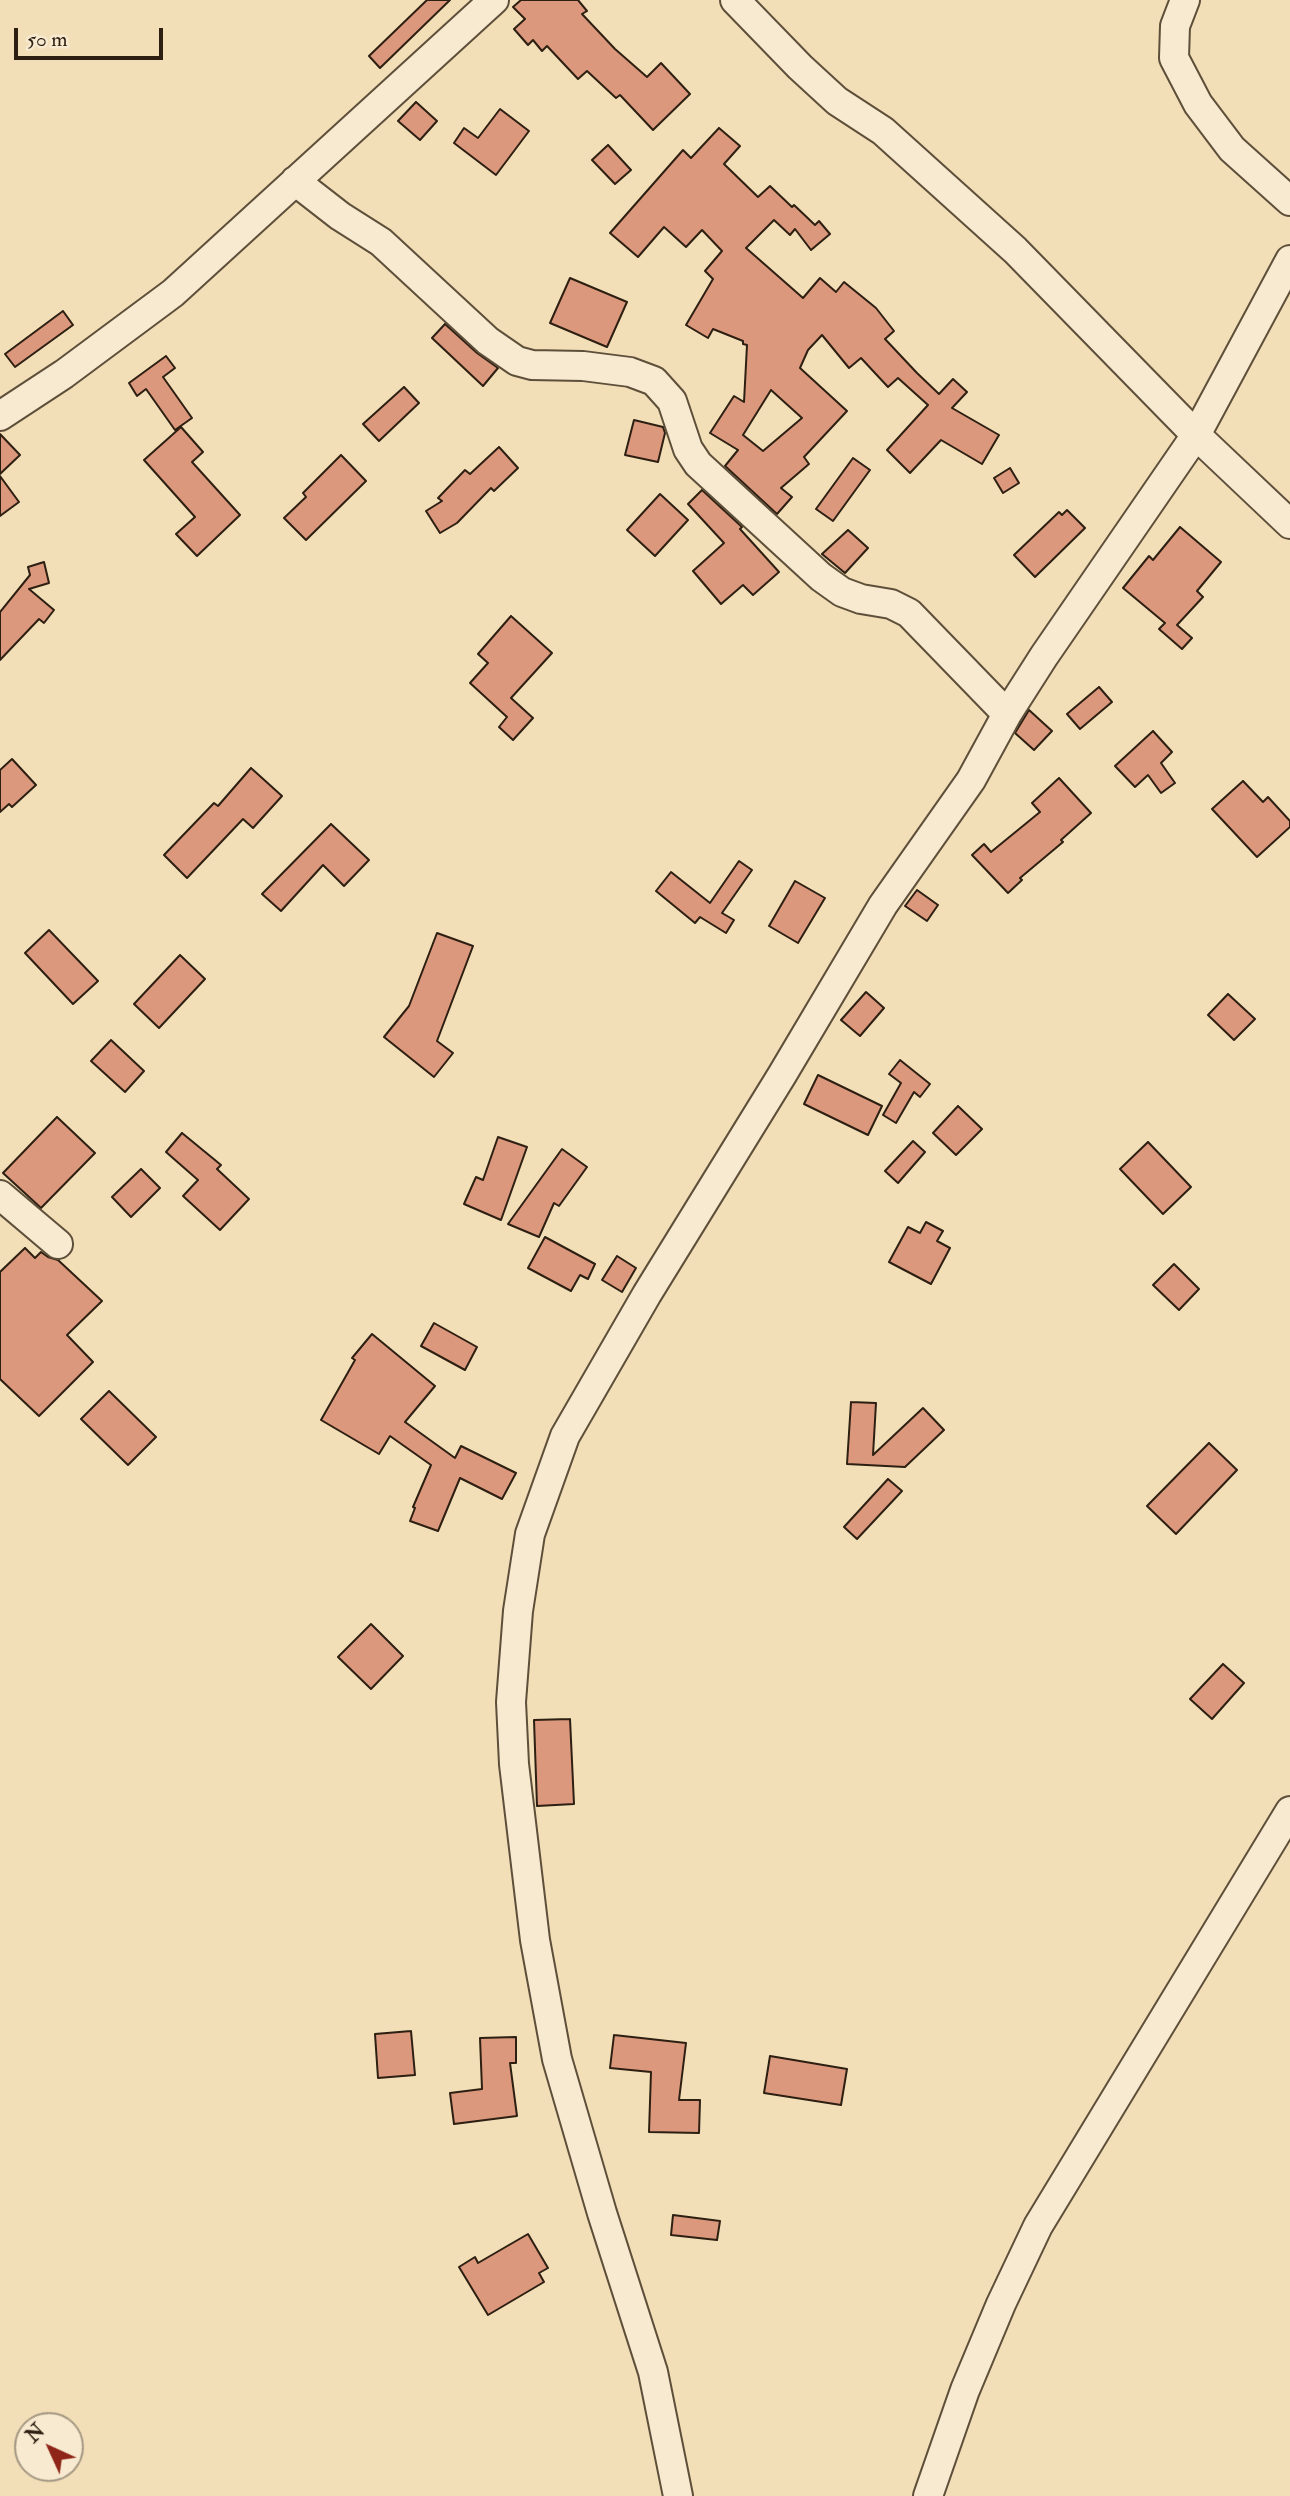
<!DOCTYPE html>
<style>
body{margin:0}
#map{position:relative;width:1290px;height:2496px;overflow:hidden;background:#f2deb7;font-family:"IM FELL Double Pica",serif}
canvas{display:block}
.north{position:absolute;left:14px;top:2412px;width:70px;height:70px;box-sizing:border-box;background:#f7ead0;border:2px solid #a69984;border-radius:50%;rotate:315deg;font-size:19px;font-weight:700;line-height:28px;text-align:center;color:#2d1f11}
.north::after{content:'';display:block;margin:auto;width:24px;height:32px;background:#8f2418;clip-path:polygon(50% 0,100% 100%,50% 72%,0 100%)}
.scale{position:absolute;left:14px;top:28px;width:149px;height:32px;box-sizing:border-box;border:4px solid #2d1f11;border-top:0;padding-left:9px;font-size:21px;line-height:24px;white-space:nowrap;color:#2d1f11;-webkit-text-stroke:5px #f7ead0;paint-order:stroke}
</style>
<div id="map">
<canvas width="1290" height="2496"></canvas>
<div class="north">N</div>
<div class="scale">50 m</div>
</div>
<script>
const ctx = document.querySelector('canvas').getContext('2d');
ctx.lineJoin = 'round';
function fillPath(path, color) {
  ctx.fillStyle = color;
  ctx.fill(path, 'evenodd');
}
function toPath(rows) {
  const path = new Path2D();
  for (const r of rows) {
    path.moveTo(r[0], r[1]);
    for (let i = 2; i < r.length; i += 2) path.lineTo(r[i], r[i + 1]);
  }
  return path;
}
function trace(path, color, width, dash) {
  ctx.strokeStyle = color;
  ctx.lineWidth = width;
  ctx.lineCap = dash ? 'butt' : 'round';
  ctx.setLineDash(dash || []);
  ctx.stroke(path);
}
const building = toPath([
 [427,0,450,0,380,68,369,56,427,0],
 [521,0,578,0,587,11,582,14,615,49,647,77,661,63,690,94,653,130,620,95,616,98,587,71,578,79,547,46,542,51,533,40,528,45,514,29,525,19,513,7,521,0],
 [416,102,437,121,420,140,398,121,416,102],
 [500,109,529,131,496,175,454,143,464,128,478,138,500,109],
 [719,128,740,146,724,164,758,197,770,186,792,207,794,205,815,225,819,221,830,234,811,250,795,229,790,235,774,220,746,248,803,298,820,278,836,292,844,282,876,308,894,331,885,339,917,373,939,394,953,379,967,392,952,408,999,435,982,464,941,440,910,473,887,450,928,405,898,378,888,387,861,358,849,368,822,335,808,350,800,368,847,411,804,457,809,464,781,488,792,497,777,514,725,466,738,450,710,433,734,396,744,402,747,345,743,344,743,341,713,329,708,338,686,325,713,279,705,271,722,251,702,230,686,247,664,227,638,257,610,233,683,150,691,158,719,128],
 [771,390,802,418,763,451,743,435,771,390],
 [608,145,631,170,615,184,592,160,608,145],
 [570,278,627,302,607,347,550,323,570,278],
 [63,311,73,325,15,367,5,354,63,311],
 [445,324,477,353,498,368,483,386,432,338,445,324],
 [166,356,175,368,163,377,192,418,175,430,146,389,137,396,129,383,166,356],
 [404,387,419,403,379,441,363,424,404,387],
 [634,420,663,427,665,433,658,462,625,455,634,420],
 [181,427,203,452,192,462,240,515,197,556,176,534,195,517,144,460,181,427],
 [0,434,20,455,0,474,0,434],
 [499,447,518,468,494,491,491,488,457,523,440,533,426,511,442,501,438,498,465,470,470,474,499,447],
 [341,455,366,481,306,540,284,518,306,497,303,493,341,455],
 [853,458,870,470,833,521,816,509,853,458],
 [1010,468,1019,483,1003,493,994,478,1010,468],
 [0,476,19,502,0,516,0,476],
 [702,490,742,527,740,529,779,572,753,595,743,585,721,604,693,571,724,543,688,504,702,490],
 [660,494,688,520,655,556,627,530,660,494],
 [1067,510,1085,528,1035,577,1014,555,1059,512,1062,515,1067,510],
 [1180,527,1221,562,1197,591,1203,597,1177,625,1192,638,1182,649,1159,629,1165,623,1123,588,1149,556,1153,560,1180,527],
 [848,530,868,548,845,573,822,554,848,530],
 [44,562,49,583,29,589,54,610,44,623,39,619,0,660,0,612,30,575,28,567,44,562],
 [511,616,552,653,511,698,533,718,513,740,499,727,507,717,470,683,488,663,478,654,511,616],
 [1099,687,1112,702,1080,729,1067,714,1099,687],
 [1029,710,1052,731,1034,750,1015,733,1029,710],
 [1153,731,1172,752,1161,763,1175,783,1161,793,1148,775,1135,787,1115,766,1153,731],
 [12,759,36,785,12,807,9,804,0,812,0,770,12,759],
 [251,768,282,796,253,828,243,819,187,878,164,855,214,803,218,806,251,768],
 [1059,778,1091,813,1061,840,1063,842,1020,878,1022,880,1008,893,972,855,984,844,991,852,1040,812,1032,803,1059,778],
 [1243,781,1263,802,1268,797,1290,821,1290,827,1257,857,1212,809,1243,781],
 [331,824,369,860,344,886,323,865,281,911,262,894,331,824],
 [739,861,752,870,722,913,734,920,726,933,700,917,695,923,656,891,671,872,710,903,739,861],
 [795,881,825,898,798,943,769,926,795,881],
 [917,890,938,905,927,921,905,906,917,890],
 [49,930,98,981,73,1004,25,953,49,930],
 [437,933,473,946,437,1041,453,1053,434,1077,384,1037,409,1006,437,933],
 [180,955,205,979,159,1028,134,1004,180,955],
 [866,992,884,1008,860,1036,841,1020,866,992],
 [1228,994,1255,1019,1234,1040,1208,1015,1228,994],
 [111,1040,144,1071,125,1092,91,1061,111,1040],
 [900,1060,930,1084,920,1097,914,1092,896,1123,883,1115,901,1083,889,1074,900,1060],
 [818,1075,882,1106,868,1135,804,1104,818,1075],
 [958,1106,982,1129,956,1155,933,1133,958,1106],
 [57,1117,95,1153,41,1208,3,1173,57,1117],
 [182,1133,221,1165,217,1169,249,1199,220,1230,183,1196,198,1180,166,1152,182,1133],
 [498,1137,527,1147,501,1220,464,1204,476,1177,483,1180,498,1137],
 [913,1141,925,1152,898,1183,885,1171,913,1141],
 [1148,1142,1191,1187,1163,1214,1120,1169,1148,1142],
 [562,1149,587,1167,559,1206,554,1203,539,1237,508,1224,562,1149],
 [141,1169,160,1188,131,1217,112,1197,141,1169],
 [926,1222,943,1231,937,1241,950,1248,931,1284,889,1262,908,1227,920,1233,926,1222],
 [545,1237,595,1264,588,1279,580,1275,571,1291,528,1268,545,1237],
 [25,1248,35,1258,41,1252,48,1257,58,1260,102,1301,67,1335,93,1362,39,1416,0,1379,0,1272,25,1248],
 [617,1256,636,1268,622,1292,602,1280,617,1256],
 [1174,1264,1199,1289,1179,1310,1153,1285,1174,1264],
 [434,1323,477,1347,465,1370,421,1346,434,1323],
 [372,1334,435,1386,405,1422,455,1458,461,1446,516,1473,502,1499,460,1478,438,1531,410,1521,415,1508,413,1507,431,1465,390,1436,379,1454,321,1420,355,1360,352,1358,372,1334],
 [109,1391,156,1437,128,1465,81,1419,109,1391],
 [851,1402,876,1403,873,1455,923,1408,944,1430,905,1467,847,1464,851,1402],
 [1209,1443,1237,1470,1176,1534,1147,1506,1209,1443],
 [888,1479,902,1491,857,1539,844,1527,888,1479],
 [371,1624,403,1656,371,1689,338,1657,371,1624],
 [1223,1664,1244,1683,1212,1719,1190,1699,1223,1664],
 [570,1719,574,1804,537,1806,534,1720,570,1719],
 [411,2031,415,2075,378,2078,375,2034,411,2031],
 [614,2035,686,2043,679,2100,700,2100,699,2133,649,2132,651,2072,610,2068,614,2035],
 [516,2037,516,2063,510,2063,517,2116,454,2124,450,2093,482,2089,480,2038,516,2037],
 [770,2056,847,2069,841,2105,764,2093,770,2056],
 [673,2215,720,2221,717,2240,671,2235,673,2215],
 [528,2234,548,2268,539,2273,544,2282,488,2315,459,2267,475,2257,478,2263,528,2234]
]);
fillPath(building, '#db987d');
trace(building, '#2d1f11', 2);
const minor = toPath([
 [735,0,800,67,837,101,883,131,1015,250,1196,435,1290,524],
 [1185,0,1175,26,1174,58,1198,104,1232,149,1290,201],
 [295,181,340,216,381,242,488,341,517,361,532,365,583,366,630,372,654,381,672,401,688,449,698,464,821,577,842,592,861,599,891,604,909,613,1007,714],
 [0,416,64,374,173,293,494,0],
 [0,1195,58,1244],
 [678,2496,653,2372,602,2213,557,2059,535,1940,514,1764,511,1702,518,1611,530,1534,565,1436,647,1294,782,1075,883,905,971,780,1007,714,1044,656,1196,435,1290,260],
 [928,2496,965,2390,1001,2304,1038,2226,1290,1811]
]);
trace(minor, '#5e4f3a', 32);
trace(minor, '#f7ead0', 28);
</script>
